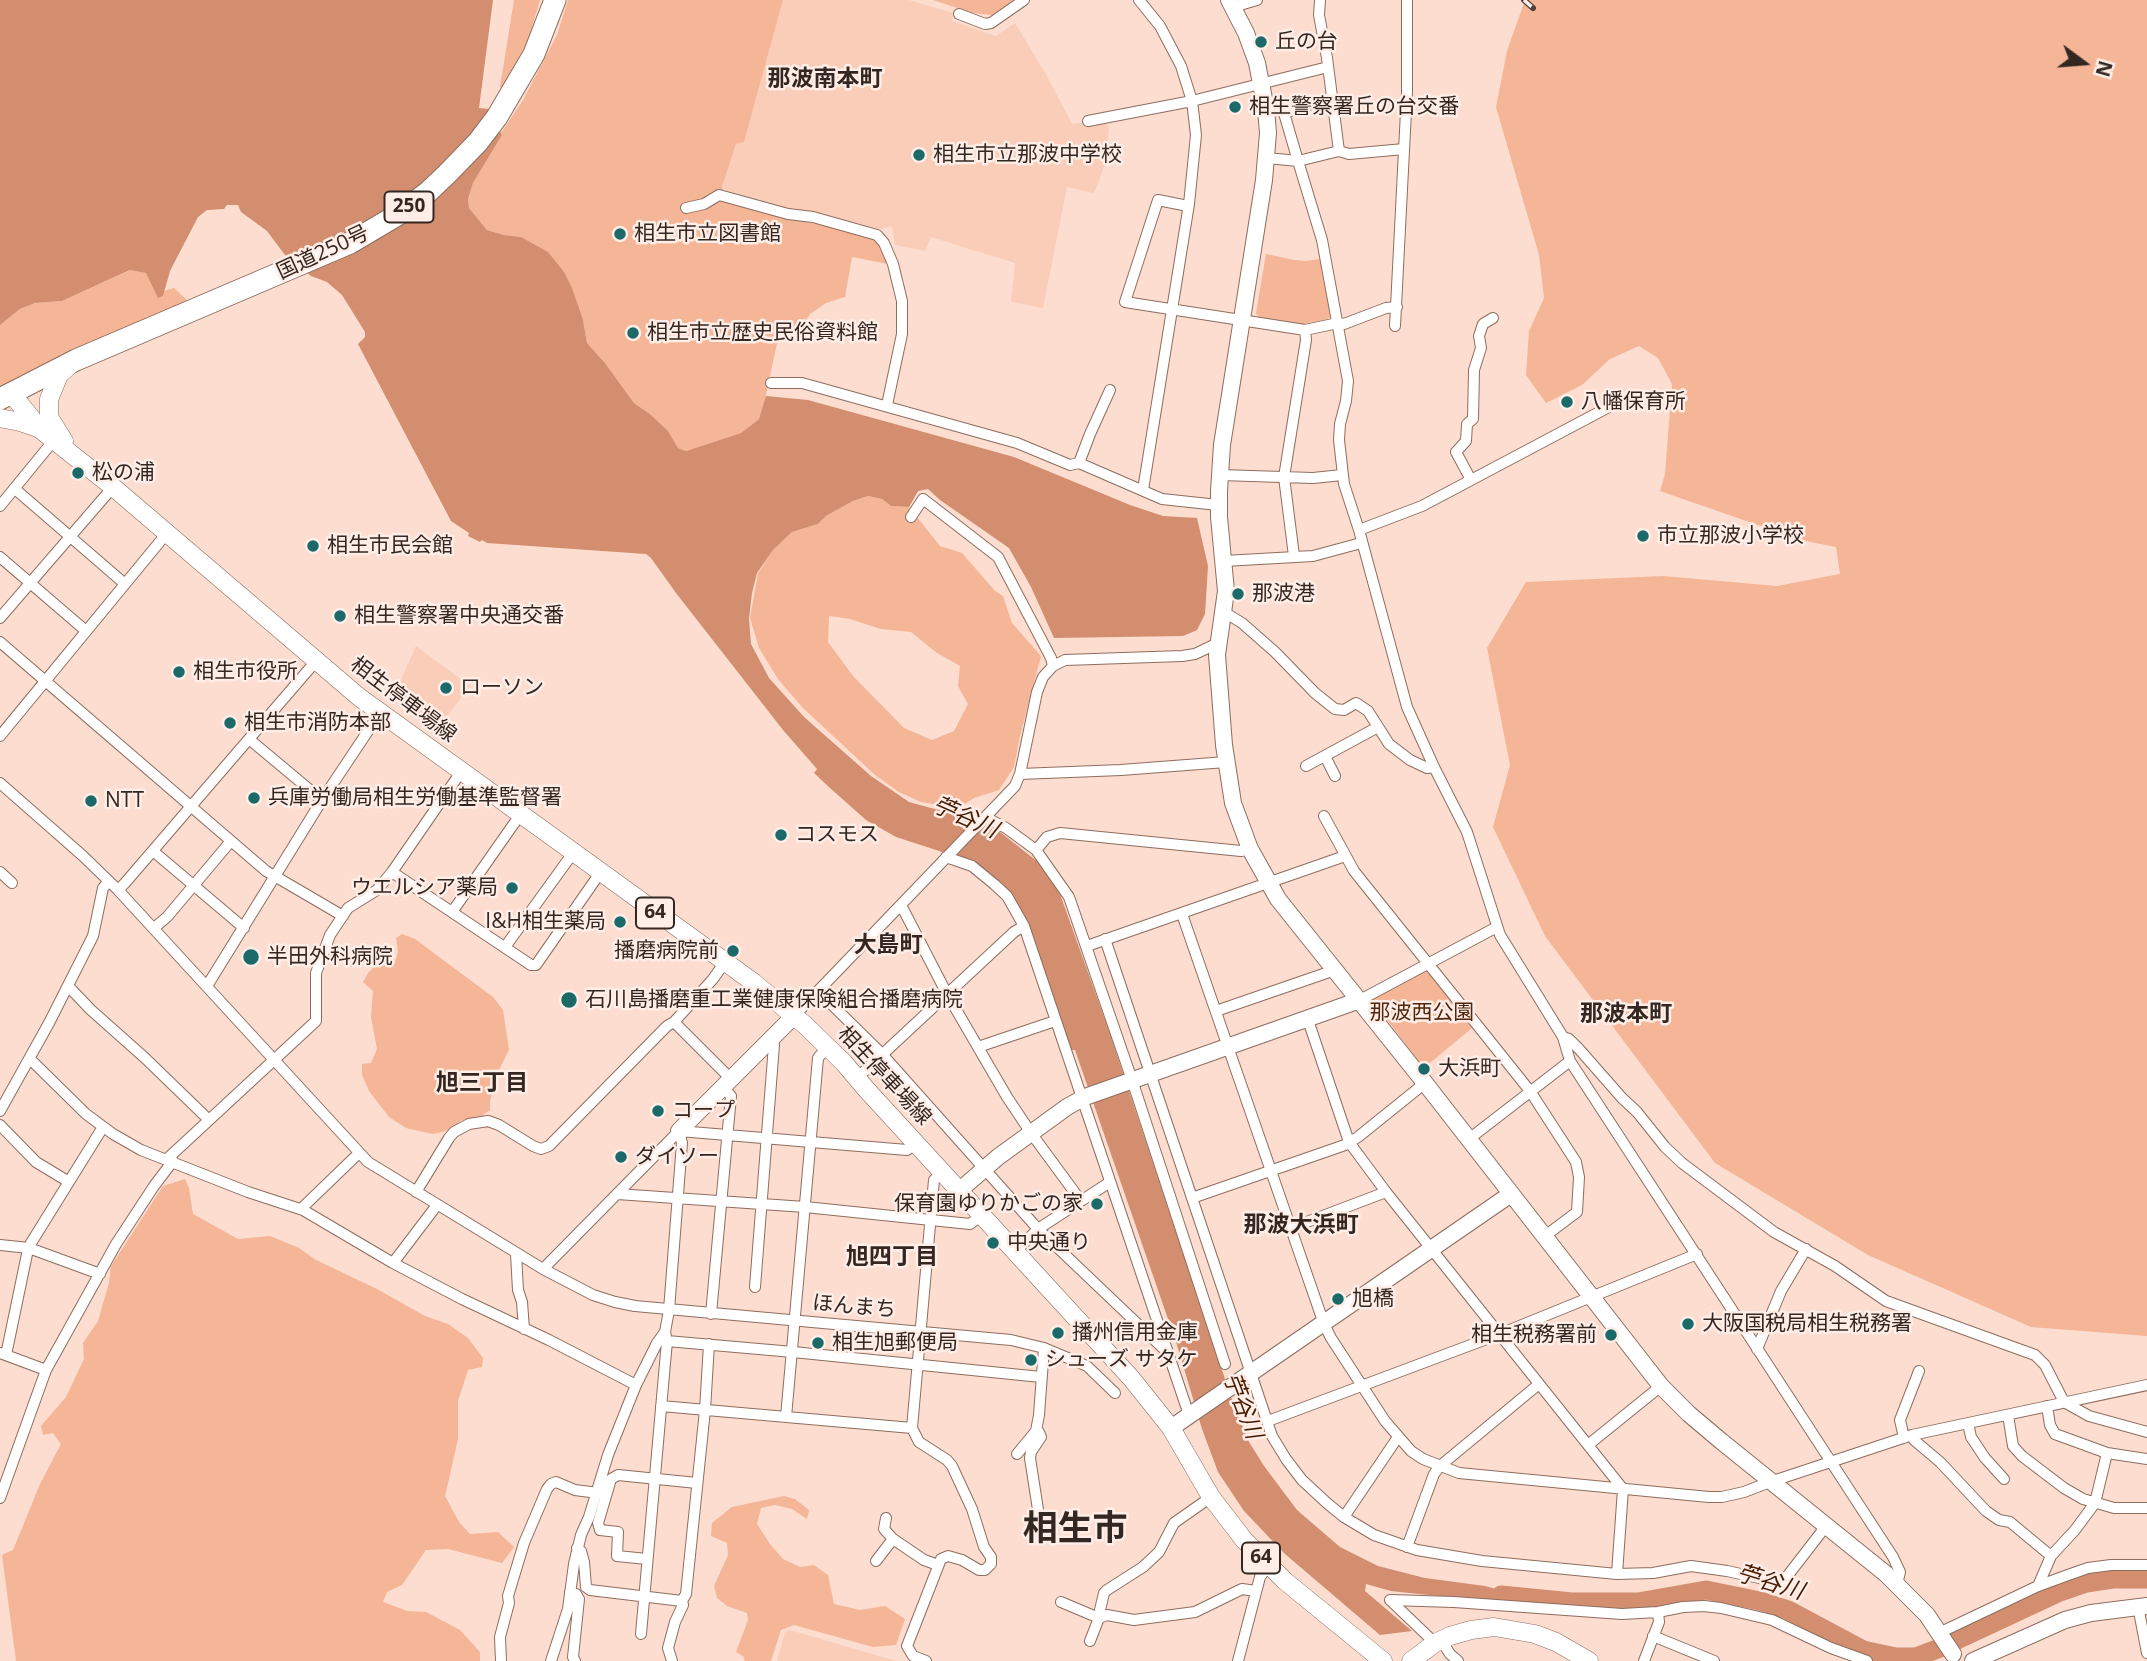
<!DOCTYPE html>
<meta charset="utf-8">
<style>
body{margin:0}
#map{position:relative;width:2147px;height:1661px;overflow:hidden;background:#fcddd0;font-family:"Open Sans",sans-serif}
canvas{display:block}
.north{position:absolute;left:2049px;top:28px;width:70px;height:70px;-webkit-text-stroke:5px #feeee7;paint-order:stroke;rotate:106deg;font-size:19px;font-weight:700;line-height:28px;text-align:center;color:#342620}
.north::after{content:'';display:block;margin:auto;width:24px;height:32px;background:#342620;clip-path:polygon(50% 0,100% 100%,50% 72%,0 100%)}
</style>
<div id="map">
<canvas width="2147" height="1661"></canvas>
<div class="north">N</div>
</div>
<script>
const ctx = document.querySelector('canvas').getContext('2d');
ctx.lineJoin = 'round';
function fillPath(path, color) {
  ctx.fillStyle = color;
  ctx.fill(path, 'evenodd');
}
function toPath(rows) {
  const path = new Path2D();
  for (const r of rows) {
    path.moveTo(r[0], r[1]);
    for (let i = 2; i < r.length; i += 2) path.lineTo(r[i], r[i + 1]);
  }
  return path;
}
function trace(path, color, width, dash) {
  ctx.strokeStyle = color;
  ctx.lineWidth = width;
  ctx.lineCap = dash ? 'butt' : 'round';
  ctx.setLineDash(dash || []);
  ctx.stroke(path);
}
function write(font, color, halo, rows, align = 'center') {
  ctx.font = font + ' "Open Sans","Noto Sans JP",sans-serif';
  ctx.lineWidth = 5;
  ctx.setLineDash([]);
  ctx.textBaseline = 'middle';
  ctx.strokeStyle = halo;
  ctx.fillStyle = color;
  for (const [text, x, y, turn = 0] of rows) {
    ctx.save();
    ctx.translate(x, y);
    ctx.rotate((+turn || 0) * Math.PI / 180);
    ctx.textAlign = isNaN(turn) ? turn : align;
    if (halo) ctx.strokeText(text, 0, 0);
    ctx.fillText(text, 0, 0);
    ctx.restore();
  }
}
fillPath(toPath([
 [783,0,909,0,953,13,952,21,996,36,1015,23,1047,76,1072,124,1105,121,1109,127,1105,165,1094,193,1067,187,1043,308,1011,302,1015,263,931,237,925,251,895,245,892,226,880,229,819,213,770,207,738,198,722,187,736,144,744,142],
 [416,646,470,686,438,728,394,695],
 [790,1630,896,1661,777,1661,785,1632]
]), '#facdb9');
fillPath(toPath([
 [514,0,540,0,528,40,502,89,500,87],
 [568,0,783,0,744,142,736,144,722,187,729,203,874,238,883,248,888,264,852,257,845,297,826,303,810,314,798,332,777,343,763,409,759,419,741,433,686,451,678,448,668,431,650,414,634,403,605,363,587,343,583,320,521,237,504,235,487,230,469,208,468,199,473,183,502,135,501,133,523,100,557,35],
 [933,0,1015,0,992,15,973,13],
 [1525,0,2147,0,2147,1336,2031,1327,1868,1255,1715,1163,1545,936,1493,827,1510,765,1487,648,1526,582,1663,576,1777,586,1840,574,1836,547,1801,540,1660,491,1665,474,1672,384,1658,358,1639,346,1610,359,1582,385,1546,403,1526,375,1529,331,1544,298,1539,255,1496,107,1507,51],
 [1266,254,1294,260,1305,261,1322,259,1332,314,1328,319,1298,325,1259,318,1256,313],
 [131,270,146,273,163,296,164,291,174,288,189,302,0,388,0,325,20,309,35,303,62,301],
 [868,496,882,499,891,506,909,507,940,546,962,553,995,591,1003,596,1012,623,1041,656,1020,736,1014,767,999,790,974,798,958,808,921,802,899,792,875,775,802,707,778,679,759,648,750,618,758,573,773,550,792,532,818,524,826,516,853,501],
 [829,616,850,619,881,629,911,632,937,653,960,666,958,686,968,704,954,731,932,740,904,728,853,676,828,642],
 [402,934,415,939,493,997,503,1010,509,1050,500,1068,490,1101,490,1110,482,1116,462,1120,446,1131,433,1134,406,1128,389,1117,369,1091,362,1075,362,1064,371,1063,377,1049,371,1017,373,991,363,982,368,973,376,965,394,965,398,952,396,938],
 [1426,971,1433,977,1472,1028,1424,1068,1371,999],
 [185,1179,189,1188,193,1214,238,1239,270,1236,299,1248,316,1260,377,1289,425,1316,448,1324,468,1338,483,1358,482,1367,468,1370,458,1401,458,1439,445,1496,459,1522,470,1534,498,1532,514,1547,502,1563,448,1549,426,1550,402,1585,387,1592,383,1602,407,1611,426,1612,460,1630,480,1652,480,1661,16,1661,2,1555,13,1550,40,1484,61,1444,53,1433,43,1435,41,1426,66,1397,84,1359,83,1343,98,1321,109,1283,111,1266,163,1186],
 [784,1496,795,1499,809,1510,807,1519,792,1509,775,1505,761,1508,757,1524,770,1544,783,1559,800,1567,814,1565,828,1575,834,1604,860,1610,885,1606,905,1619,896,1645,873,1647,794,1625,781,1630,771,1661,745,1661,743,1656,736,1652,748,1620,747,1613,727,1606,717,1598,714,1586,728,1555,727,1543,711,1536,712,1523,732,1507]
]), '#f5b597');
fillPath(toPath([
 [0,0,493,0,479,108,489,109,502,135,473,183,468,199,469,208,487,230,504,235,521,237,548,252,564,272,572,288,583,320,587,343,605,363,634,403,650,414,668,431,678,448,686,451,741,433,759,419,766,396,808,400,1014,457,1130,505,1163,516,1197,518,1208,566,1205,614,1197,630,1183,636,1054,638,1031,587,1009,548,940,500,928,489,918,491,909,507,891,506,882,499,868,496,853,501,826,516,818,524,792,532,773,550,757,573,752,593,749,619,751,644,769,678,804,717,871,776,909,802,964,817,1000,832,1038,862,1060,894,1110,1034,1234,1406,1249,1442,1264,1466,1297,1510,1340,1547,1378,1566,1425,1578,1485,1586,1551,1604,1508,1603,1438,1596,1391,1591,1366,1584,1365,1591,1412,1631,1380,1635,1285,1554,1244,1511,1218,1472,1202,1429,1177,1345,1075,1050,1070,1050,1023,914,1006,888,990,874,970,861,896,837,866,820,830,788,814,773,817,769,783,730,676,593,651,558,646,554,487,543,482,540,480,542,468,536,469,533,451,521,358,344,365,337,365,332,342,295,327,282,311,276,285,255,267,231,241,212,238,205,227,205,224,209,207,210,198,217,170,271,163,296,158,298,146,273,130,270,62,301,35,303,20,309,0,325]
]), '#d28e6f');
trace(toPath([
 [1501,1595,1572,1602,1638,1602,1706,1590,1760,1601,1788,1610,1863,1650,1896,1657,1916,1657,1940,1648,2060,1592,2086,1583,2113,1579,2147,1579]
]), '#d28e6f', 19);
const street = toPath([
 [1139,0,1160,26,1181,66,1192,101,1196,135,1189,204,1143,490],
 [1320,0,1319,15,1327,58,1339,151],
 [1233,7,1257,0],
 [959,14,985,24,991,23,1024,0],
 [1332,97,1284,113,1298,161,1339,151,1349,154,1404,149],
 [1088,121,1192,101,1328,67],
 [1267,158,1298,161,1322,240,1348,381,1346,401,1340,424,1339,440,1344,484,1359,530,1407,707,1434,767,1467,832,1500,935,1563,1037,1570,1061,1893,1557,1900,1572,1897,1584],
 [1188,206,1158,200,1125,302,1305,330,1338,323,1344,324,1386,308,1397,307],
 [686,208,704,204,719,195,788,214,813,217,877,235,884,243,893,264,902,301,902,334,887,405],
 [1395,326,1407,92,1407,0],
 [771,383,802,383,1017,443,1070,465,1079,463],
 [1110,390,1090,434,1079,463,1162,499,1218,505],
 [1220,475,1313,478,1342,475],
 [1471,480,1456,452,1466,441,1467,424,1473,419,1474,370,1481,348,1479,336,1483,324,1493,318],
 [15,489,125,584],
 [0,506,54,440],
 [911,517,923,499,998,557,1051,658,1053,666],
 [1359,530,1422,506,1622,400],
 [1294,556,1284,477,1306,340,1305,330],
 [0,557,86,631],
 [1224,561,1313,556,1361,543],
 [1224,612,1242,623,1275,652,1315,693,1335,709,1344,710,1356,703,1368,711,1389,744,1410,760,1427,768,1434,767],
 [0,618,113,487],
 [0,642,266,871,343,916],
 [0,736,167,533],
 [249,739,322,800],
 [1325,756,1335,776],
 [1306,766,1378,727],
 [1020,774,1121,770,1226,762],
 [0,783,83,856,118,890,368,1162,543,1269,593,1295,615,1302,635,1306,1011,1340,1044,1348,1087,1366,1115,1393],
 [1324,816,1354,871,1530,1091,1576,1162,1579,1177,1577,1212,1545,1236],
 [985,817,1006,828,1036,850,1069,897,1132,1080,1225,1364],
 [1036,850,1047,837,1060,833,1241,851,1250,849],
 [153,851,244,928],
 [946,857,972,866,994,884,1007,896,1024,926,1189,1415],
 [0,872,12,883],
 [392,872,531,965,536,965,600,873],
 [118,890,125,883,316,661],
 [901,905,947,994,1007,1097,1031,1133,1081,1201,1038,1229,1016,1251],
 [452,912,520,815],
 [1182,914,1324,1324,1331,1338,1385,1421,1411,1451,1423,1459,1459,1473,1709,1497,1722,1497,1744,1492,1770,1482,1912,1435,2147,1385],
 [154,928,167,917,231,841],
 [1105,939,1272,1436,1286,1459,1302,1480,1328,1504,1344,1517,1374,1535,1417,1550,1482,1561,1617,1574,1653,1573,1691,1566,1727,1571,1782,1583,1826,1526],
 [1087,946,1345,856],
 [505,947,573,853],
 [68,986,91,1010,145,1058,209,1120],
 [207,986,322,800,380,713],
 [818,991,882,1054,1038,1229,1166,1351],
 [1360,1000,1497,927],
 [1216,1011,1335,970],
 [794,1016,1015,786,1020,774,1037,692,1043,677,1053,666,1065,660,1182,656,1195,654,1218,643],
 [1308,1020,1349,1142,1386,1192,1623,1489,1617,1574],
 [674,1022,732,1080],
 [1563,1037,1569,1039,1579,1049,1622,1098,1637,1112,1665,1147,1682,1163,1774,1232,1835,1266,1886,1301,2035,1355,2045,1365,2064,1402,2089,1416,2147,1432],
 [978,1047,1055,1021],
 [30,1059,86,1114,113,1134,141,1150,248,1192,303,1210,393,1263,462,1299,549,1340,636,1385],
 [857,1078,1014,932,1024,926],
 [0,1111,49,1023,93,936,103,888,109,881],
 [0,1125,36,1162,69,1182],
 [1469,1139,1570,1061],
 [167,1159,316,1021,316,973,330,935,348,908,377,890,392,872,461,772],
 [416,1192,449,1138,454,1132,469,1124,488,1121,499,1125,533,1146,541,1149,549,1146,667,1026,674,1022,713,979,725,962],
 [617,1194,805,1207,970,1224,982,1215],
 [1192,1198,1345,1145,1358,1137,1425,1083],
 [1081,1201,1110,1182],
 [303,1210,303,1207,359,1153],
 [1291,1228,1386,1192],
 [0,1245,29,1248,100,1274],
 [516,1254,518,1290,522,1302,524,1329],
 [393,1263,437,1205],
 [543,1269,679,1131,907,1150,916,1143],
 [755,1287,774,1045,770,1040],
 [711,1314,731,1096,724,1088],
 [667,1341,793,1352,1041,1377],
 [1757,1349,1781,1291,1806,1249],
 [0,1353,46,1370],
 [6,1355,27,1254,31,1243,103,1127],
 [661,1406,912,1428],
 [2047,1406,2050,1425,2055,1434,2107,1453,2147,1459],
 [2008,1415,2013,1446,2022,1456,2064,1488,2083,1499,2114,1508,2147,1508],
 [786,1417,818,1058,827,1047],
 [1268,1421,1500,1334,1697,1254],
 [1968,1423,1971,1437,1985,1458,2004,1479],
 [1912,1435,1914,1440,1940,1462,1986,1511,1999,1520,2010,1522,2051,1556],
 [1904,1438,1900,1420,1919,1371],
 [1588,1445,1661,1386],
 [1017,1454,1036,1431,1039,1415,1044,1348],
 [0,1498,46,1370,116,1244,154,1186,173,1161],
 [1039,1516,1030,1458,1031,1452,1041,1437,1039,1432],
 [1344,1517,1398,1437],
 [886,1518,884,1529,893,1539,924,1560,938,1565],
 [1407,1547,1434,1474,1440,1466,1539,1384],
 [577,1548,581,1551,584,1562,586,1587,590,1590,682,1601,686,1594,705,1410,709,1344],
 [647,1559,617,1556,618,1532,600,1530,598,1523,611,1479,618,1475,697,1483],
 [876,1561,893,1539],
 [2038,1586,2051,1556,2075,1530,2095,1503,2107,1453],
 [570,1592,576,1594,579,1599,573,1657,575,1661],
 [1061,1602,1099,1618,1107,1615,1134,1620,1195,1612,1242,1589,1256,1591],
 [2138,1606,2147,1653],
 [1102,1616,1100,1610,1104,1593,1107,1590,1143,1567,1159,1552,1174,1523,1211,1497],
 [1939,1633,2038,1586,2068,1575,2088,1568,2111,1565,2147,1565],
 [641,1634,667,1341,665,1332,669,1310,682,1143,679,1131],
 [1653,1636,1714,1661],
 [1441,1640,1450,1654,1458,1661],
 [1090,1641,1099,1618],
 [1435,1643,1390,1600,1454,1602,1622,1614,1658,1612,1683,1607,1704,1606,1721,1608,1772,1620,1831,1648,1867,1661],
 [501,1661,500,1637,509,1603,508,1596,524,1543,547,1489,551,1484,556,1482,575,1490,598,1493],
 [551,1661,568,1609,574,1564,581,1535,589,1517,608,1455,636,1385,657,1343,665,1332],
 [672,1661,668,1648,675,1622,683,1605,682,1601],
 [926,1661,913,1656,907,1646,941,1559,948,1556,962,1560,979,1570,985,1570,991,1564,991,1557,984,1547,972,1509,952,1466,947,1460,919,1442,912,1428,934,1180,942,1172],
 [1238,1661,1260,1577,1268,1566],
 [1644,1661,1659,1622,1658,1612]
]);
const secondary = toPath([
 [1229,0,1246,33,1257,63,1266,109,1268,133,1264,180,1222,445,1219,491,1219,517,1226,591,1217,655,1224,745,1233,803,1250,849,1278,899,1425,1083,1661,1386,1689,1414,1721,1441,1886,1574,1927,1615,1953,1654],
 [679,1131,794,1016],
 [960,1190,998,1157,1067,1107,1085,1097,1360,1000],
 [1171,1428,1511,1194],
 [1973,1661,2065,1620,2091,1613,2147,1606]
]);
const primary = toPath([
 [11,393,41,430,113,487,359,697,753,982,805,1025,844,1063,866,1089,1131,1378,1171,1428,1211,1497,1244,1540,1285,1581,1383,1661],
 [0,418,20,422,38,428],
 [64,441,49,417,49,399,59,375,70,365],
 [1411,1661,1435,1643,1450,1636,1471,1630,1494,1627,1535,1634,1556,1642,1589,1661]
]);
const highway = toPath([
 [0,399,76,360,350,243,399,214,428,192,447,174,478,142,497,117,534,54,555,0]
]);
trace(street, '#8e6d5e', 12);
trace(secondary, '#8e6d5e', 18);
trace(primary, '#8e6d5e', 19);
trace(highway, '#8e6d5e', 23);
trace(street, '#fff', 10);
trace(secondary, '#fff', 16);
trace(primary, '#fff', 18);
trace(highway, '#fff', 21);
const rail = toPath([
 [1524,0,1533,8]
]);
trace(rail, '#51413a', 6);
trace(rail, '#feeee7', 3.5, [10]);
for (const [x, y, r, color] of [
 [1261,42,7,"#1c696a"],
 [1235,107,7,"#1c696a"],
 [919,155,7,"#1c696a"],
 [620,234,7,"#1c696a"],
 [633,333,7,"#1c696a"],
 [1567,402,7,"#1c696a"],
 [78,473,7,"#1c696a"],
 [1643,536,7,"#1c696a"],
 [313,546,7,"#1c696a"],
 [1238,594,7,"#1c696a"],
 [340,616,7,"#1c696a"],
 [179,672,7,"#1c696a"],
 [446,688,7,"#1c696a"],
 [230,723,7,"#1c696a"],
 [254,798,7,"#1c696a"],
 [91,801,7,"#1c696a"],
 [781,835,7,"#1c696a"],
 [512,888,7,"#1c696a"],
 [620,922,7,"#1c696a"],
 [733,951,7,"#1c696a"],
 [251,957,9,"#1c696a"],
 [569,1000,9,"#1c696a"],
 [1424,1069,7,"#1c696a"],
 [658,1111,7,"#1c696a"],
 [621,1157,7,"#1c696a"],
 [1097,1204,7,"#1c696a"],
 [993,1243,7,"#1c696a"],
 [1338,1299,7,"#1c696a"],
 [1688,1324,7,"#1c696a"],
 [1058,1333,7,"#1c696a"],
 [1611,1335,7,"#1c696a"],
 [818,1343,7,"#1c696a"],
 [1031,1360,7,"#1c696a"]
]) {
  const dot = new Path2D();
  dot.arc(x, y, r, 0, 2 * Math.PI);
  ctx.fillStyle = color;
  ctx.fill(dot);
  trace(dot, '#feeee7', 2.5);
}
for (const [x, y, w] of [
 [409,207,49],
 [655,913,38],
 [1261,1558,38]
]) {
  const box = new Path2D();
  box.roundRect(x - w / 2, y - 15.5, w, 31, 5);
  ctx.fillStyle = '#feeee7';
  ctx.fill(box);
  trace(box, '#342620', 2);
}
write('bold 19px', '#342620', null, [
 ["250",409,207],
 ["64",655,913],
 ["64",1261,1558]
]);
write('21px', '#342620', '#feeee7', [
 ["丘の台",1275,42],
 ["相生警察署丘の台交番",1249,107],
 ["相生市立那波中学校",933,155],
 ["相生市立図書館",634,234],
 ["相生市立歴史民俗資料館",647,333],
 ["八幡保育所",1581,402],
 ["松の浦",92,473],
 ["市立那波小学校",1657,536],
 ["相生市民会館",327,546],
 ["那波港",1252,594],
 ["相生警察署中央通交番",354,616],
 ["相生市役所",193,672],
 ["ローソン",460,688],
 ["相生市消防本部",244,723],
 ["兵庫労働局相生労働基準監督署",268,798],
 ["NTT",105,801],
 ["コスモス",795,835],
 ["ウエルシア薬局",498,888,"right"],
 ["I&H相生薬局",606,922,"right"],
 ["播磨病院前",719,951,"right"],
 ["半田外科病院",267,957],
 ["石川島播磨重工業健康保険組合播磨病院",585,1000],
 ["大浜町",1438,1069],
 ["コープ",672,1111],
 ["ダイソー",635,1157],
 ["保育園ゆりかごの家",1083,1204,"right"],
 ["中央通り",1007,1243],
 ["旭橋",1352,1299],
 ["大阪国税局相生税務署",1702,1324],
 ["播州信用金庫",1072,1333],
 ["相生税務署前",1597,1335,"right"],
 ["相生旭郵便局",832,1343],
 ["シューズ サタケ",1045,1360]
], 'left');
write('21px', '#342620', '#feeee7', [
 ["国道250号",323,253,-25],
 ["相生停車場線",403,700,37],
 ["相生停車場線",884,1076,47],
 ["ほんまち",854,1307,5]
]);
write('21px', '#51250e', '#feeee7', [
 ["那波西公園",1422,1013]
]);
write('bold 23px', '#342620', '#feeee7', [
 ["那波南本町",825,79],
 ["大島町",888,945],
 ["那波本町",1626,1014],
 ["旭三丁目",482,1083],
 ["那波大浜町",1301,1225],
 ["旭四丁目",892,1257]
]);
write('italic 23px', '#461b03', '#feeee7', [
 ["苧谷川",965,818,24],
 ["苧谷川",1242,1406,69],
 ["苧谷川",1770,1583,17]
]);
write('bold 35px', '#342620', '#feeee7', [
 ["相生市",1075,1530]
]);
</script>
